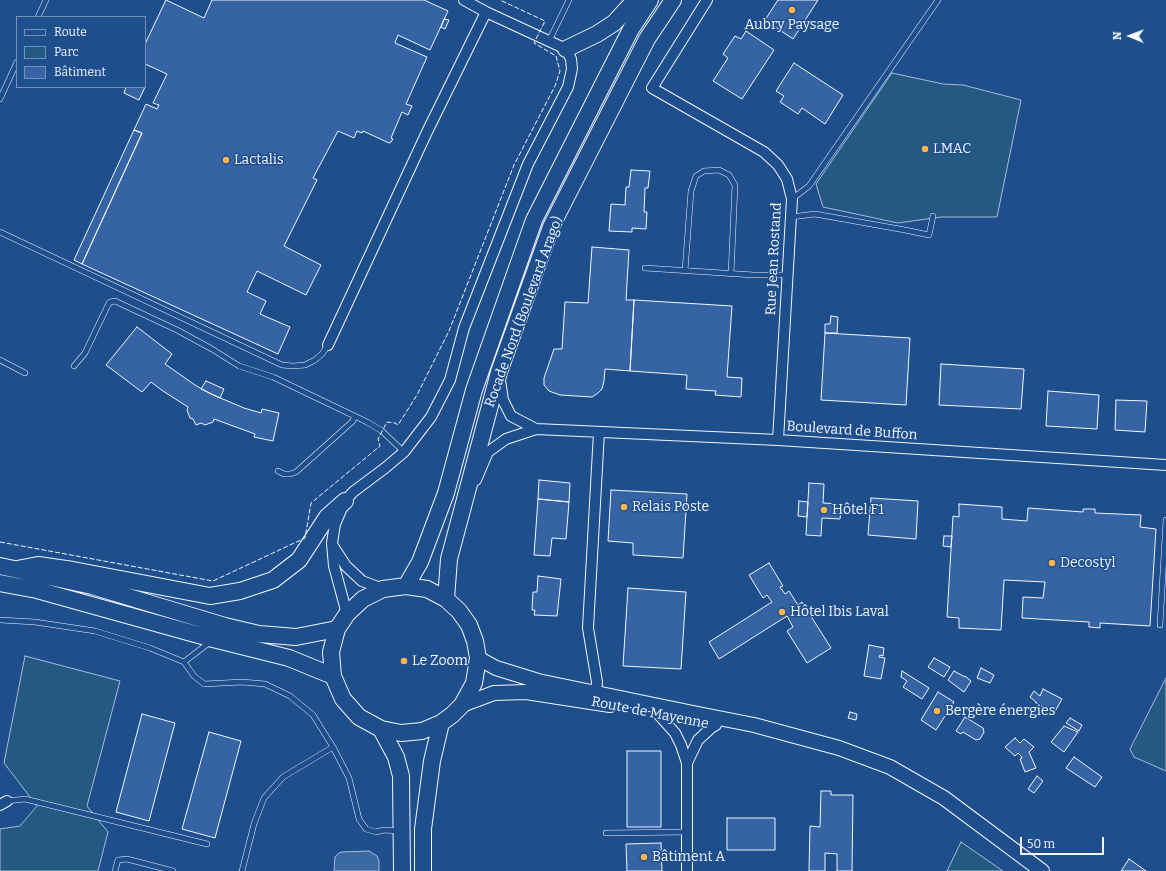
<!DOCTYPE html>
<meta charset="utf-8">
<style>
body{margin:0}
#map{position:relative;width:1166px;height:871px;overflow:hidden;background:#1f4e8c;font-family:Bitter,serif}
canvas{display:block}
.legend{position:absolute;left:16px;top:16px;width:130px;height:72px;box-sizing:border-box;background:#1f4e8c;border:1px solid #7391ba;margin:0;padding:5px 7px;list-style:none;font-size:12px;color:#f2f6ff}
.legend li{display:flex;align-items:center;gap:8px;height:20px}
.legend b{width:20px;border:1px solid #7391ba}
.north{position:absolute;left:1110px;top:16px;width:40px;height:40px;-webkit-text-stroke:3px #1f4e8c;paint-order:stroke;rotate:271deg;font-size:11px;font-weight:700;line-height:16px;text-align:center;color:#f2f6ff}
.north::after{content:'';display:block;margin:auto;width:14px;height:18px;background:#f2f6ff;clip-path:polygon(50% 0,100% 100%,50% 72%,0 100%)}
.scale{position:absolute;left:1020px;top:837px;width:84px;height:18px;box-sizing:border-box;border:2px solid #f2f6ff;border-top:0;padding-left:5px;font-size:12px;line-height:14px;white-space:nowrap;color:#f2f6ff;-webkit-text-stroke:3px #1f4e8c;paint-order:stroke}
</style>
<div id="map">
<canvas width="1166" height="871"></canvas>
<ul class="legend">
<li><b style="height:5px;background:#1f4e8c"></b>Route</li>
<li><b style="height:11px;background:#245a82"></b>Parc</li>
<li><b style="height:11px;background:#3563a3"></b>Bâtiment</li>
</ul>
<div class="north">N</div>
<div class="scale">50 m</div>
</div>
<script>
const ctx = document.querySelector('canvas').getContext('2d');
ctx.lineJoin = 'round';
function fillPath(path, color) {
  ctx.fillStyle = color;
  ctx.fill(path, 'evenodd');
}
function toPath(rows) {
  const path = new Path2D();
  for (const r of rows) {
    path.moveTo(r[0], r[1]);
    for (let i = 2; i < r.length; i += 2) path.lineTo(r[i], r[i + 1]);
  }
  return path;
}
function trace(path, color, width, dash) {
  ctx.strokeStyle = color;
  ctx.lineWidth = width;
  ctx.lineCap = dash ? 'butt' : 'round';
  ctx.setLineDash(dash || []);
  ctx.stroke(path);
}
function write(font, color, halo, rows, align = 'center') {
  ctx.font = font + ' Bitter,serif';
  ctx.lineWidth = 3;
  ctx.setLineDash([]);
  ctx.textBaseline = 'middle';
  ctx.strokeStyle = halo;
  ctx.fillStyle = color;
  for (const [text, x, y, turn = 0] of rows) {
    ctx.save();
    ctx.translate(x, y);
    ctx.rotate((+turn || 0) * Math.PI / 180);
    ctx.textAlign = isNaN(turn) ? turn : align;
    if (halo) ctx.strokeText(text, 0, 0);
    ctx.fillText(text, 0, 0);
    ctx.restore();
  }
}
const green = toPath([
 [892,73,943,84,963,85,1021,100,997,217,941,217,898,223,823,207,816,184,892,73],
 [25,656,120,681,87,806,108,832,98,871,0,871,0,829,20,826,37,806,4,763,25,656],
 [1166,678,1166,771,1134,757,1130,749,1166,678],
 [961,842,1003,871,947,871,961,842]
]);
fillPath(green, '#245a82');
trace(green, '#a8bbd7', 1);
const water = toPath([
 [369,851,377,856,379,861,379,871,334,871,335,857,339,853,342,852,369,851]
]);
fillPath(water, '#3b69a3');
trace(water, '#a8bbd7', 1);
const building = toPath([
 [166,0,204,18,212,0,424,0,448,11,430,50,398,35,395,43,427,57,406,104,412,106,408,115,402,112,391,138,393,139,391,142,389,143,363,131,362,133,357,131,354,138,338,131,313,178,317,180,284,246,321,265,306,295,257,271,247,292,266,301,260,314,290,327,278,354,82,264,142,133,134,130,146,104,157,109,159,105,153,103,167,74,145,64,145,44,166,0],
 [778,0,818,0,793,39,765,20,778,0],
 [444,19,449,20,445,29,441,27,444,19],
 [746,31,774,50,742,99,713,81,728,58,723,54,735,36,741,39,746,31],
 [794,63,843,95,825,124,802,108,798,114,780,102,784,96,776,91,794,63],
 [126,87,145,87,139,100,124,93,126,87],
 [134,130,142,133,82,264,74,260,134,130],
 [631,170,650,171,648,188,645,188,644,212,647,212,646,229,632,228,632,232,609,231,611,204,625,205,626,187,629,187,631,170],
 [592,247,629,250,626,300,634,300,630,371,605,369,604,381,602,389,598,393,592,397,560,395,549,391,544,385,544,378,554,349,562,349,565,302,588,303,592,247],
 [634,300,732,306,727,377,742,378,741,397,715,395,716,391,686,389,687,375,630,371,634,300],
 [831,316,838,317,837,333,825,333,825,324,830,324,831,316],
 [137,327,172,354,165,364,195,385,211,394,244,408,261,413,262,409,279,413,273,441,254,437,255,434,214,419,213,422,205,425,201,423,196,425,193,419,190,418,187,410,188,407,163,391,151,382,142,392,106,365,137,327],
 [825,333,910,338,906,405,821,400,825,333],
 [941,364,1024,369,1021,409,939,405,941,364],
 [206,381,224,389,220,398,201,389,206,381],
 [1048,391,1099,395,1097,429,1046,426,1048,391],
 [1116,400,1147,401,1145,432,1115,430,1116,400],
 [539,480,570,483,569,502,538,499,539,480],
 [809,483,824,484,823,503,842,504,840,519,822,518,821,536,806,535,809,483],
 [611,490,687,494,683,558,633,555,633,543,608,541,611,490],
 [871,498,918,501,916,539,868,535,871,498],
 [538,499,569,502,566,539,552,538,550,556,534,555,538,499],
 [799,501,808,502,807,517,798,516,799,501],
 [959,504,1002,507,1002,519,1027,521,1028,508,1083,512,1083,509,1095,509,1095,513,1141,515,1140,527,1156,529,1150,626,1100,623,1100,628,1089,627,1089,622,1022,618,1023,597,1043,598,1045,582,1004,580,1001,630,959,628,959,618,947,617,953,516,959,517,959,504],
 [944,536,952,536,951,547,943,546,944,536],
 [769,563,783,586,780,587,785,594,789,591,798,605,802,602,831,648,807,663,787,631,793,627,787,616,719,659,709,642,772,602,767,595,763,598,749,575,769,563],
 [538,576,561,579,557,616,534,615,535,610,532,610,533,592,537,592,538,576],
 [628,588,686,592,681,669,623,666,628,588],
 [869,645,884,648,883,656,880,655,879,657,885,658,881,679,864,676,869,645],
 [934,658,950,667,944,677,928,667,934,658],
 [981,668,994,675,990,683,977,678,981,668],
 [902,671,929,688,922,699,903,687,907,681,901,677,902,671],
 [954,671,965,677,965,676,971,681,964,692,948,680,954,671],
 [1043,689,1062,699,1054,713,1036,703,1036,702,1030,697,1034,691,1040,696,1043,689],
 [938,692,954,702,936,730,921,720,938,692],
 [850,712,857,714,856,720,848,718,850,712],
 [142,714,175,723,149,821,116,812,142,714],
 [965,717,983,728,984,732,980,739,976,740,963,732,961,734,956,731,965,717],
 [1070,718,1082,725,1079,731,1066,723,1070,718],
 [1064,726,1078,732,1064,752,1051,742,1064,726],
 [209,732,241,741,215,838,182,829,209,732],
 [1015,738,1020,743,1024,739,1034,747,1029,752,1036,768,1025,772,1020,759,1022,758,1021,756,1018,753,1015,756,1005,747,1015,738],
 [627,751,661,751,661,827,627,827,627,751],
 [1074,757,1102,777,1095,787,1066,768,1074,757],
 [1037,776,1043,781,1034,793,1028,789,1037,776],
 [821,791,831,791,831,795,853,795,852,871,837,871,837,854,825,853,825,871,809,871,810,826,820,827,821,791],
 [727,818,775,818,775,850,727,850,727,818],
 [661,843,662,871,627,871,626,844,661,843],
 [1129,859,1146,871,1121,871,1129,859]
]);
fillPath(building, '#3563a3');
trace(building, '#f2f6ff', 1);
const lane = toPath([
 [38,17,46,0],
 [549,41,569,0],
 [0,99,17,62],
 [792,199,809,186,938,0],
 [791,217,815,214,905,230,929,235,933,216],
 [0,232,282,365,293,366,305,365,315,360,322,354,328,345],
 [645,268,754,275,788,275],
 [685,271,691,191,696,176,704,171,719,170,729,175,735,185,731,274],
 [0,360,25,373],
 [74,366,85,353,108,305,110,302,115,301,177,330,212,349,239,366,273,377,367,422,382,431,404,452],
 [278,471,284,474,290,474,296,472,353,421,354,417],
 [0,620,35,622,95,631,150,648,184,662,194,676,204,684,242,682,265,684,290,696,313,715,333,747,349,778,359,819,366,829,376,832,384,830,399,831],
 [1160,625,1166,520],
 [184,662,210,642],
 [7,801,25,799,207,844],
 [606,833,687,832],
 [115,871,118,860,127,859,173,871],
 [242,871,254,824,264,798,283,777,333,747]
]);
const street = toPath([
 [707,0,652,88,764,152,778,165,787,179,792,199,778,440],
 [328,345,427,132,486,12],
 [500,380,503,400,511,416,536,429],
 [476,480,488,452,506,439,536,429,778,440,1166,465],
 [333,546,346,566,362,581,383,589],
 [347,614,334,566,332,543,335,524,345,501,353,492,385,468,404,452,431,417,450,380,464,328,528,164,568,87,572,69,571,59,566,49,486,12,464,0],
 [596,693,597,682,588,628,599,432],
 [658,714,675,733,681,745,687,763,687,871],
 [687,763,698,740,711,728,716,725],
 [0,805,7,801]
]);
const secondary = toPath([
 [478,658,496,668,538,681,693,713,754,725,839,748,890,767,944,798,1042,871],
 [462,705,494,693,526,692,610,705]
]);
const primary = toPath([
 [566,49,597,34,614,23,635,0],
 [0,566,92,586,225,626,259,634,296,637,337,629],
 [17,569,38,565,73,570,210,596,240,591,273,580,299,560,327,517,345,501],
 [0,583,37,590,213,639,289,658,333,676,343,699,359,717,381,729,401,733,422,731,441,723,452,715,462,705,474,683,478,658,475,641,469,625,459,611,446,599,427,589,406,586,383,589,363,599,347,614,337,629,331,652,333,676],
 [406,586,420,562,446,493,474,390,534,220,631,29,650,0],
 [446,599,449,559,499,372,551,227,647,39,673,0],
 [381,729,396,757,401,776,402,871],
 [423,871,423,829,432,761,441,723]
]);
trace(lane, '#f2f6ff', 6);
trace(street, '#f2f6ff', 12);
trace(secondary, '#f2f6ff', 16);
trace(primary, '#f2f6ff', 18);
trace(lane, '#1f4e8c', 5);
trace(street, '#1f4e8c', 10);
trace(secondary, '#1f4e8c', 14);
trace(primary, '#1f4e8c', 16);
trace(toPath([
 [0,542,213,581,305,538,311,503,380,446,378,439,387,422,395,423,398,425,417,395,449,331,514,165,555,86,560,71,556,56,534,43,545,21,500,0]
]), '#f2f6ff', 1, [5, 2]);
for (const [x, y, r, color] of [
 [792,10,4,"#ffb74d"],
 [925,149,4,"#ffb74d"],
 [226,160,4,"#ffb74d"],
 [624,507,4,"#ffb74d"],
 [824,510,4,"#ffb74d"],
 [1052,563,4,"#ffb74d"],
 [782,612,4,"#ffb74d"],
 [404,661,4,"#ffb74d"],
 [937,711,4,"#ffb74d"],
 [644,857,4,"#ffb74d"]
]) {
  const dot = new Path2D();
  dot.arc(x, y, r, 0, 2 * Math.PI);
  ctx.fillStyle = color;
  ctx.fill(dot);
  trace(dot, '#1f4e8c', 1.5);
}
write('14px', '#f2f6ff', '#1f4e8c', [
 ["Aubry Paysage",792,25,"center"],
 ["LMAC",933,149],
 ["Lactalis",234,160],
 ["Relais Poste",632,507],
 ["Hôtel F1",832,510],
 ["Decostyl",1060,563],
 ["Hôtel Ibis Laval",790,612],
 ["Le Zoom",412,661],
 ["Bergère énergies",945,711],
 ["Bâtiment A",652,857]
], 'left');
write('14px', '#f2f6ff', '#1f4e8c', [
 ["Rue Jean Rostand",774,259,-87],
 ["Rocade Nord (Boulevard Arago)",524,312,-70],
 ["Boulevard de Buffon",852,431,4],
 ["Route de Mayenne",650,713,11]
]);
</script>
